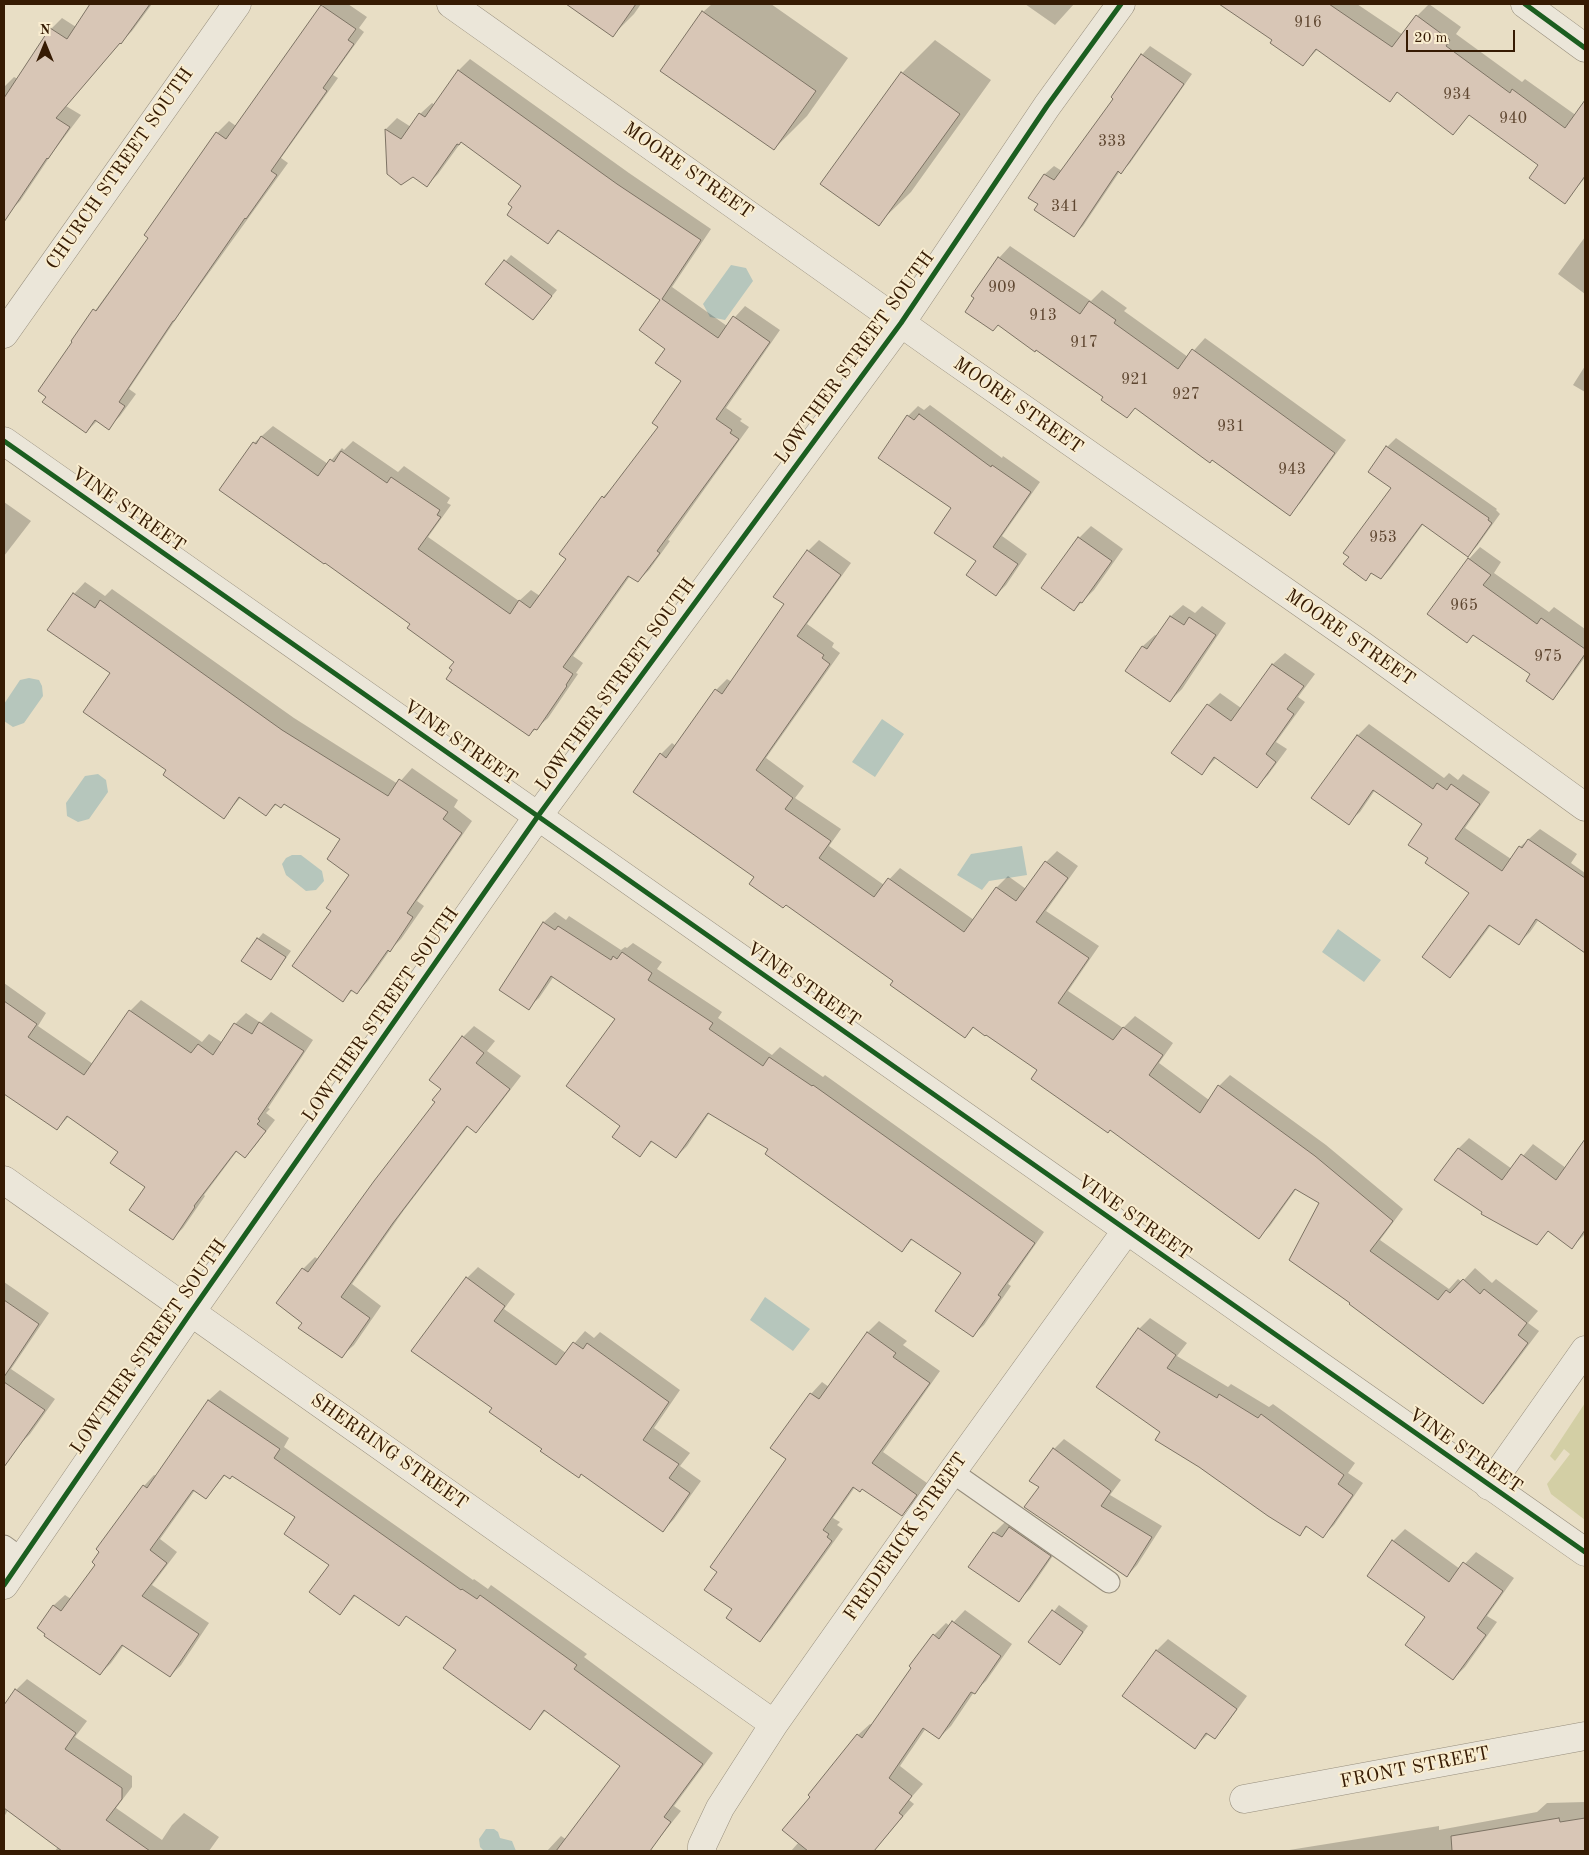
<!DOCTYPE html>
<style>
body{margin:0}
#map{position:relative;width:1589px;height:1855px;overflow:hidden;background:#e8dec5;font-family:"Old Standard TT",serif}
canvas{display:block}
.frame{position:absolute;inset:0;border:5px solid #361b03;pointer-events:none}
.north{position:absolute;left:20px;top:20px;width:50px;height:50px;-webkit-text-stroke:4px #f9edd0;paint-order:stroke;rotate:0deg;font-size:14px;font-weight:700;line-height:20px;text-align:center;color:#361b03}
.north::after{content:'';display:block;margin:auto;width:18px;height:22px;background:#361b03;clip-path:polygon(50% 0,100% 100%,50% 72%,0 100%)}
.scale{position:absolute;left:1406px;top:30px;width:109px;height:22px;box-sizing:border-box;border:2px solid #361b03;border-top:0;padding-left:6px;font-size:15px;line-height:18px;white-space:nowrap;color:#361b03;-webkit-text-stroke:4px #f9edd0;paint-order:stroke}
</style>
<div id="map">
<canvas width="1589" height="1855"></canvas>
<div class="frame"></div>
<div class="north">N</div>
<div class="scale">20 m</div>
</div>
<script>
const ctx = document.querySelector('canvas').getContext('2d');
ctx.lineJoin = 'round';
function fillPath(path, color) {
  ctx.fillStyle = color;
  ctx.fill(path, 'evenodd');
}
function toPath(rows) {
  const path = new Path2D();
  for (const r of rows) {
    path.moveTo(r[0], r[1]);
    for (let i = 2; i < r.length; i += 2) path.lineTo(r[i], r[i + 1]);
  }
  return path;
}
function trace(path, color, width, dash) {
  ctx.strokeStyle = color;
  ctx.lineWidth = width;
  ctx.lineCap = dash ? 'butt' : 'round';
  ctx.setLineDash(dash || []);
  ctx.stroke(path);
}
function write(font, color, halo, rows, align = 'center') {
  ctx.font = font + ' "Old Standard TT",serif';
  ctx.lineWidth = 4;
  ctx.setLineDash([]);
  ctx.textBaseline = 'middle';
  ctx.strokeStyle = halo;
  ctx.fillStyle = color;
  for (const [text, x, y, turn = 0] of rows) {
    ctx.save();
    ctx.translate(x, y);
    ctx.rotate((+turn || 0) * Math.PI / 180);
    ctx.textAlign = isNaN(turn) ? turn : align;
    if (halo) ctx.strokeText(text, 0, 0);
    ctx.fillText(text, 0, 0);
    ctx.restore();
  }
}
fillPath(toPath([
 [1585,1403,1585,1520,1551,1494,1547,1484,1570,1454,1564,1449,1555,1461,1550,1456]
]), '#d3cfa5');
fillPath(toPath([
 [731,265,746,268,753,281,725,320,710,317,703,304],
 [29,678,39,680,42,686,43,696,24,723,13,727,4,721,4,704,20,680],
 [882,719,904,734,875,777,852,762],
 [98,774,106,780,108,792,89,819,78,822,67,816,66,803,85,776],
 [1022,846,1027,875,989,881,982,890,957,875,971,854],
 [292,855,301,855,322,871,324,881,316,890,306,891,286,875,282,864,286,858],
 [1338,929,1381,960,1364,982,1322,952],
 [765,1297,810,1329,793,1351,750,1320],
 [486,1829,494,1829,498,1832,500,1838,512,1841,516,1851,484,1851,480,1847,479,1839]
]), '#b6c6bc');
fillPath(toPath([
 [92,4,152,4,132,31,121,42,66,106,81,115,53,152,20,201,9,212,4,209,4,87,14,77,18,79,51,29,62,18,76,27],
 [324,4,348,4,367,17,359,28,364,32,333,75,338,78,281,158,288,163,180,313,129,389,136,394,120,416,108,428,98,420,86,432,73,341,149,237,145,235,217,133,229,121,236,126],
 [568,4,641,4,634,14,613,35],
 [712,4,771,4,848,58,807,116,774,149,703,12],
 [1025,4,1074,4,1055,25],
 [1221,4,1357,4,1403,35,1417,16,1429,4,1461,27,1456,34,1522,82,1525,79,1577,116,1583,110,1585,111,1585,178,1564,202,1540,165,1470,114,1453,134,1398,92,1390,100,1318,49,1303,64,1274,40],
 [935,40,991,80,911,192,878,224,822,184,902,73],
 [1150,46,1192,74,1130,163,1121,172,1120,171,1083,226,1074,235,1040,204,1029,197,1045,174,1054,166,1062,171,1115,98,1142,55],
 [470,59,629,173,711,229,672,287,727,326,745,306,780,330,726,408,742,419,740,421,749,427,668,540,670,541,649,570,638,581,630,576,573,656,583,663,576,673,578,674,548,718,529,735,456,661,411,624,254,443,273,426,328,464,342,448,344,450,353,441,398,472,404,466,450,498,447,503,451,505,428,537,519,601,531,590,540,596,567,559,603,497,614,486,660,427,683,380,666,349,662,300,560,230,548,243,523,186,462,141,438,174,427,185,413,175,388,174,386,129,397,118,411,127,420,114,432,103,435,105,459,70],
 [1585,237,1585,294,1558,274],
 [1010,246,1091,301,1102,290,1127,308,1124,311,1188,357,1205,338,1346,440,1301,502,1290,514,1136,407,1127,416,1105,397,999,258],
 [511,255,557,290,533,319,487,284],
 [1585,366,1585,392,1573,385],
 [930,405,1002,458,1003,456,1040,482,1002,536,1027,554,1006,585,996,595,977,561,908,416,918,406,924,410],
 [1396,438,1497,509,1496,510,1500,514,1477,546,1468,555,1424,523,1390,569,1381,578,1372,572,1366,579,1350,556,1392,488,1387,447],
 [4,502,31,521,4,556],
 [1091,526,1123,549,1094,590,1074,610,1043,587,1079,538],
 [819,540,851,563,807,624,834,643,832,647,840,653,766,758,804,786,795,798,841,829,829,846,884,885,900,868,974,920,997,887,1008,876,1026,889,1046,862,1057,851,1078,866,1046,911,1099,946,1068,991,1123,1028,1135,1016,1173,1043,1159,1063,1209,1100,1219,1086,1230,1075,1326,1145,1403,1209,1380,1240,1449,1289,1458,1279,1462,1282,1475,1268,1492,1283,1496,1279,1538,1311,1528,1323,1539,1331,1494,1391,1483,1402,1320,1203,1297,1188,1270,1226,1259,1237,1039,1070,974,1027,965,1036,756,876,661,754,672,743,676,746,716,690,727,679,732,682,786,604,808,551],
 [1480,547,1501,562,1494,573,1549,612,1554,607,1585,629,1585,657,1564,686,1553,698,1532,674,1474,634,1467,642,1469,559],
 [85,582,105,596,112,589,294,718,398,784,412,768,458,800,454,807,472,821,417,901,424,906,401,939,390,950,368,981,357,993,353,990,343,1000,333,911,351,874,342,839,285,803,277,804,266,814,241,797,224,817,168,769,111,673,49,630,74,594],
 [1183,605,1195,613,1202,606,1226,623,1182,689,1170,701,1127,671,1143,646,1155,635,1157,636,1171,616],
 [1285,653,1315,674,1298,697,1305,702,1276,742,1287,749,1268,775,1257,786,1216,758,1202,773,1208,705,1220,693,1241,708,1273,664],
 [1369,724,1444,778,1449,773,1458,780,1463,774,1490,792,1465,828,1511,859,1520,847,1540,829,1577,854,1571,863,1585,873,1585,951,1539,919,1530,932,1519,943,1491,925,1461,965,1450,976,1471,892,1430,858,1424,823,1375,790,1360,812,1348,823,1313,798,1358,735],
 [555,912,566,920,569,916,621,950,625,947,627,948,633,943,662,962,657,969,722,1012,718,1018,772,1055,780,1047,823,1077,825,1075,1044,1232,1008,1284,1011,1286,984,1325,973,1335,962,1273,913,1239,902,1250,769,1149,710,1112,687,1146,676,1157,653,1141,640,1155,622,1125,617,1019,554,976,539,998,528,1008,501,990,544,922],
 [263,933,291,951,271,979,258,939],
 [4,983,46,1013,38,1026,93,1064,130,1011,141,1000,202,1042,209,1034,223,1043,235,1024,246,1013,261,1023,271,1012,313,1040,268,1108,270,1109,266,1113,275,1120,255,1146,245,1157,237,1151,204,1195,205,1196,183,1228,172,1239,147,1187,120,1152,69,1116,57,1129,4,1093],
 [474,1026,495,1041,487,1051,521,1076,488,1119,476,1131,469,1125,404,1210,352,1284,381,1306,354,1345,342,1356,303,1322,303,1269,315,1257,319,1260,437,1102,463,1037],
 [1469,1138,1512,1169,1533,1144,1566,1168,1585,1141,1585,1233,1583,1236,1572,1247,1549,1230,1536,1243,1436,1180,1459,1148],
 [478,1267,515,1294,504,1309,566,1353,585,1331,594,1338,600,1332,680,1390,654,1428,690,1453,680,1466,701,1481,674,1519,663,1531,582,1473,579,1477,494,1408,467,1278],
 [4,1282,49,1313,11,1369,55,1399,30,1434,19,1445,17,1444,4,1462],
 [1150,1318,1187,1343,1177,1356,1228,1387,1231,1384,1269,1407,1273,1404,1355,1463,1348,1473,1363,1483,1334,1525,1323,1536,1308,1526,1300,1534,1162,1432,1139,1329],
 [879,1321,907,1341,903,1345,940,1371,883,1452,927,1483,913,1503,901,1515,862,1488,855,1487,833,1518,840,1522,837,1525,843,1529,771,1629,760,1640,734,1609,811,1394,822,1382,829,1387,868,1332],
 [220,1390,289,1438,284,1447,473,1580,474,1579,488,1589,491,1585,587,1654,584,1657,713,1753,674,1806,681,1811,649,1851,642,1851,614,1830,599,1851,547,1851,561,1836,567,1840,622,1765,546,1710,530,1728,457,1650,407,1615,399,1624,356,1595,340,1613,331,1565,297,1517,233,1474,226,1474,206,1498,195,1490,160,1539,177,1552,152,1585,209,1623,181,1665,170,1676,124,1645,111,1663,100,1674,38,1628,54,1605,65,1595,71,1599,97,1564,144,1486,154,1475,157,1476,209,1400],
 [1064,1439,1121,1480,1110,1495,1162,1526,1137,1565,1127,1576,1040,1486,1054,1449],
 [1006,1521,1061,1544,1030,1589,1019,1600,970,1567,994,1533],
 [1405,1529,1460,1569,1476,1552,1514,1578,1487,1616,1497,1622,1465,1667,1453,1679,1393,1541],
 [1059,1605,1088,1626,1065,1658,1030,1642],
 [965,1610,1012,1644,986,1681,974,1692,951,1726,939,1738,926,1728,900,1766,923,1784,909,1800,914,1804,875,1849,869,1844,862,1851,791,1851,799,1842,811,1797,858,1735,870,1724,872,1725,934,1635,946,1623,950,1626],
 [1168,1639,1247,1696,1226,1725,1215,1737,1209,1733,1195,1747,1157,1650],
 [27,1679,87,1721,75,1737,132,1776,132,1787,116,1808,162,1840,172,1825,184,1813,219,1837,209,1851,55,1851,58,1847,8,1810,4,1817,4,1707,16,1690],
 [1585,1802,1585,1851,1283,1851,1439,1826,1439,1830,1537,1812,1547,1803]
]), '#0003');
const building = toPath([
 [90,4,150,4,121,44,120,43,56,118,70,127,48,159,47,158,4,222,4,98,50,28,67,39,90,4],
 [566,4,636,4,613,37,566,4],
 [1219,4,1329,4,1392,47,1416,15,1450,40,1446,46,1510,93,1512,89,1565,128,1585,100,1585,176,1565,204,1529,178,1538,165,1469,115,1453,135,1397,92,1390,102,1316,49,1303,66,1270,43,1272,40,1219,4],
 [321,5,356,29,348,40,354,44,323,88,327,91,271,171,277,175,246,219,245,218,174,321,173,321,119,402,125,406,109,430,95,420,86,433,42,402,46,397,38,391,72,342,71,341,93,309,96,311,148,238,144,235,216,132,226,139,321,5],
 [702,11,816,91,774,150,660,71,702,11],
 [1141,54,1184,84,1121,174,1118,171,1074,237,1034,210,1038,204,1028,198,1044,174,1054,180,1113,99,1111,97,1141,54],
 [458,70,617,184,701,240,662,299,718,338,733,316,770,342,716,419,732,430,730,433,739,439,657,551,660,553,638,582,628,576,563,667,573,674,566,685,567,686,537,730,534,729,529,736,446,679,452,670,449,668,454,662,407,628,410,624,325,563,324,564,219,490,253,442,256,444,261,436,318,476,330,459,334,462,341,451,387,483,391,477,440,510,437,515,441,517,418,549,510,614,519,600,530,608,566,559,559,554,602,496,604,498,658,427,652,423,681,381,655,363,665,349,639,330,660,300,558,230,548,244,507,215,512,207,508,204,521,186,461,142,459,145,457,144,427,187,413,177,401,185,387,174,385,129,401,139,419,113,425,117,458,70],
 [901,72,960,114,879,226,820,184,901,72],
 [998,257,1080,314,1089,301,1116,320,1114,323,1178,369,1192,349,1335,453,1290,516,1212,460,1210,463,1135,408,1127,418,1101,400,1103,397,1036,350,1035,352,998,325,993,331,965,312,974,298,971,296,998,257],
 [504,260,552,296,533,320,485,284,504,260],
 [919,414,991,467,992,465,1031,492,993,547,1018,564,996,596,966,575,976,561,934,533,951,508,878,458,907,415,914,420,919,414],
 [1386,446,1489,518,1488,520,1492,523,1468,557,1422,524,1381,579,1371,573,1366,581,1343,564,1349,557,1343,553,1391,488,1368,472,1386,446],
 [1078,537,1112,561,1082,603,1080,602,1074,611,1041,588,1078,537],
 [807,550,841,575,797,636,824,655,822,658,830,664,756,770,793,798,785,809,831,841,819,858,874,897,888,878,964,932,996,887,1016,901,1045,861,1068,878,1036,922,1089,958,1058,1003,1113,1040,1123,1027,1163,1055,1149,1075,1200,1113,1218,1085,1315,1156,1393,1221,1370,1251,1438,1300,1446,1290,1450,1293,1463,1279,1480,1294,1484,1289,1527,1323,1518,1335,1528,1343,1483,1404,1349,1304,1350,1303,1289,1260,1319,1203,1295,1189,1259,1239,1110,1130,1108,1133,1031,1079,1037,1070,986,1035,985,1036,973,1027,965,1038,890,985,893,981,786,905,783,908,749,884,754,877,633,792,660,753,666,758,715,689,722,694,784,604,773,597,807,550],
 [1468,558,1491,575,1483,585,1537,624,1541,618,1585,649,1585,654,1553,700,1526,681,1530,674,1473,635,1467,643,1427,614,1468,558],
 [73,593,95,608,100,600,282,730,388,796,399,779,448,812,443,819,462,833,407,913,413,917,390,952,388,950,357,994,351,990,343,1002,292,966,331,911,326,908,349,875,327,859,340,839,284,804,281,808,275,804,266,816,239,797,224,819,163,775,166,770,83,712,110,673,47,630,73,593],
 [1170,616,1184,625,1189,617,1216,635,1170,702,1125,671,1142,646,1147,649,1170,616],
 [1272,664,1304,686,1287,709,1294,714,1266,754,1276,762,1257,788,1214,757,1202,775,1171,753,1207,704,1231,721,1272,664],
 [1357,735,1433,789,1437,783,1447,790,1451,784,1480,804,1455,839,1502,871,1519,846,1522,848,1528,839,1585,878,1585,953,1536,919,1519,945,1489,925,1450,978,1422,957,1469,893,1425,863,1428,858,1408,845,1422,824,1373,790,1349,825,1311,798,1357,735],
 [543,922,555,930,558,926,611,960,613,956,617,959,622,952,652,973,648,980,713,1023,709,1029,763,1066,769,1057,812,1086,813,1085,1035,1243,998,1295,1001,1297,973,1337,935,1311,961,1273,911,1239,902,1252,765,1154,768,1149,708,1113,676,1158,651,1141,640,1157,612,1137,620,1126,566,1086,615,1019,551,976,529,1010,499,990,543,922],
 [257,938,286,957,271,980,241,961,257,938],
 [4,1001,37,1024,28,1037,84,1075,129,1010,191,1053,198,1044,213,1055,234,1023,252,1034,259,1022,304,1051,258,1119,260,1121,257,1124,266,1131,245,1158,236,1151,194,1206,195,1207,173,1240,129,1210,145,1187,110,1163,118,1152,67,1116,57,1130,4,1094,4,1001],
 [462,1036,484,1053,476,1063,510,1089,476,1133,467,1126,393,1223,341,1297,370,1318,342,1358,298,1328,302,1323,276,1303,302,1268,308,1272,374,1181,435,1102,432,1100,441,1089,429,1080,462,1036],
 [1585,1139,1585,1230,1572,1249,1548,1231,1537,1245,1481,1214,1482,1212,1434,1180,1458,1148,1502,1180,1521,1154,1556,1180,1585,1139],
 [466,1277,505,1306,494,1321,556,1365,573,1342,583,1349,587,1343,669,1402,643,1440,679,1464,669,1478,690,1493,663,1532,581,1474,579,1478,540,1451,542,1449,489,1412,492,1408,411,1351,466,1277],
 [4,1300,39,1324,4,1377,4,1300],
 [1138,1328,1176,1355,1167,1368,1217,1398,1219,1394,1258,1418,1261,1414,1344,1475,1338,1484,1353,1495,1323,1538,1306,1526,1300,1536,1268,1516,1199,1467,1155,1440,1160,1432,1096,1387,1138,1328],
 [867,1332,896,1353,893,1357,930,1383,872,1463,917,1495,902,1516,862,1489,860,1492,853,1487,823,1530,829,1534,827,1537,832,1541,760,1642,726,1618,732,1609,704,1590,717,1572,710,1567,786,1459,770,1448,810,1393,819,1399,867,1332],
 [4,1382,45,1410,4,1467,4,1382],
 [208,1400,280,1449,274,1458,461,1590,462,1589,477,1599,480,1595,577,1665,574,1669,703,1764,664,1817,671,1822,650,1851,556,1851,620,1766,544,1710,530,1730,443,1668,456,1650,406,1616,399,1626,354,1595,340,1615,309,1592,329,1565,284,1534,295,1517,232,1476,230,1479,224,1475,206,1499,193,1490,150,1550,167,1563,142,1596,199,1634,170,1677,122,1645,100,1675,44,1636,45,1634,37,1628,53,1605,61,1611,95,1565,92,1562,99,1552,96,1549,143,1485,147,1488,208,1400],
 [1053,1448,1111,1491,1101,1506,1152,1537,1127,1577,1024,1507,1039,1487,1029,1481,1053,1448],
 [1009,1527,1051,1556,1019,1602,968,1567,993,1532,1002,1537,1009,1527],
 [1392,1540,1449,1582,1463,1562,1503,1591,1477,1628,1486,1635,1453,1680,1405,1645,1425,1617,1367,1576,1392,1540],
 [1052,1610,1083,1632,1060,1665,1028,1642,1052,1610],
 [952,1621,1001,1656,975,1694,971,1692,939,1739,923,1728,889,1778,912,1796,899,1813,903,1816,874,1851,808,1851,782,1830,810,1797,808,1795,857,1734,862,1738,911,1668,909,1666,933,1634,939,1639,952,1621],
 [1156,1650,1237,1709,1215,1739,1206,1733,1195,1749,1122,1696,1156,1650],
 [15,1689,76,1733,65,1749,122,1788,122,1799,106,1820,150,1851,62,1851,4,1808,4,1705,15,1689],
 [1559,1818,1560,1822,1585,1818,1585,1851,1452,1851,1451,1836,1559,1818]
]);
fillPath(building, '#d8c6b6');
trace(building, '#7d7364', 1);
const lane = toPath([
 [952,1472,1109,1582],
 [4,1546,22,1559]
]);
const street = toPath([
 [451,4,939,350,1363,646,1585,807],
 [1525,4,1585,48],
 [4,334,237,4],
 [4,441,1585,1552],
 [4,1180,774,1724],
 [1489,1486,1585,1350],
 [4,1585,191,1312,538,816,901,323,1047,106,1121,4],
 [1244,1799,1585,1736],
 [702,1851,702,1846,720,1808,774,1724,952,1472,1126,1231]
]);
trace(lane, '#978e7d', 23);
trace(street, '#978e7d', 29);
trace(lane, '#ebe6d9', 21);
trace(street, '#ebe6d9', 28);
trace(toPath([
 [1525,4,1585,48],
 [4,441,1585,1552],
 [4,1585,191,1312,538,816,901,323,1047,106,1121,4]
]), '#1b5e20', 5);
write('16px', '#5e4630', null, [
 ["916",1308,23],
 ["934",1457,95],
 ["940",1513,119],
 ["333",1112,142],
 ["341",1065,207],
 ["909",1002,288],
 ["913",1043,316],
 ["917",1084,343],
 ["921",1135,380],
 ["927",1186,395],
 ["931",1231,427],
 ["943",1292,470],
 ["953",1383,538],
 ["965",1464,606],
 ["975",1548,657]
]);
write('19px', '#361b03', '#f9edd0', [
 ["CHURCH STREET SOUTH",120,169,-55],
 ["MOORE STREET",688,171,35],
 ["LOWTHER STREET SOUTH",855,358,-54],
 ["MOORE STREET",1018,406,35],
 ["VINE STREET",128,510,35],
 ["MOORE STREET",1350,638,35],
 ["LOWTHER STREET SOUTH",616,685,-54],
 ["VINE STREET",460,743,35],
 ["VINE STREET",803,985,35],
 ["LOWTHER STREET SOUTH",381,1015,-55],
 ["VINE STREET",1134,1218,35],
 ["LOWTHER STREET SOUTH",149,1347,-55],
 ["VINE STREET",1465,1451,35],
 ["SHERRING STREET",389,1452,35],
 ["FREDERICK STREET",906,1537,-55],
 ["FRONT STREET",1415,1768,-11]
]);
</script>
